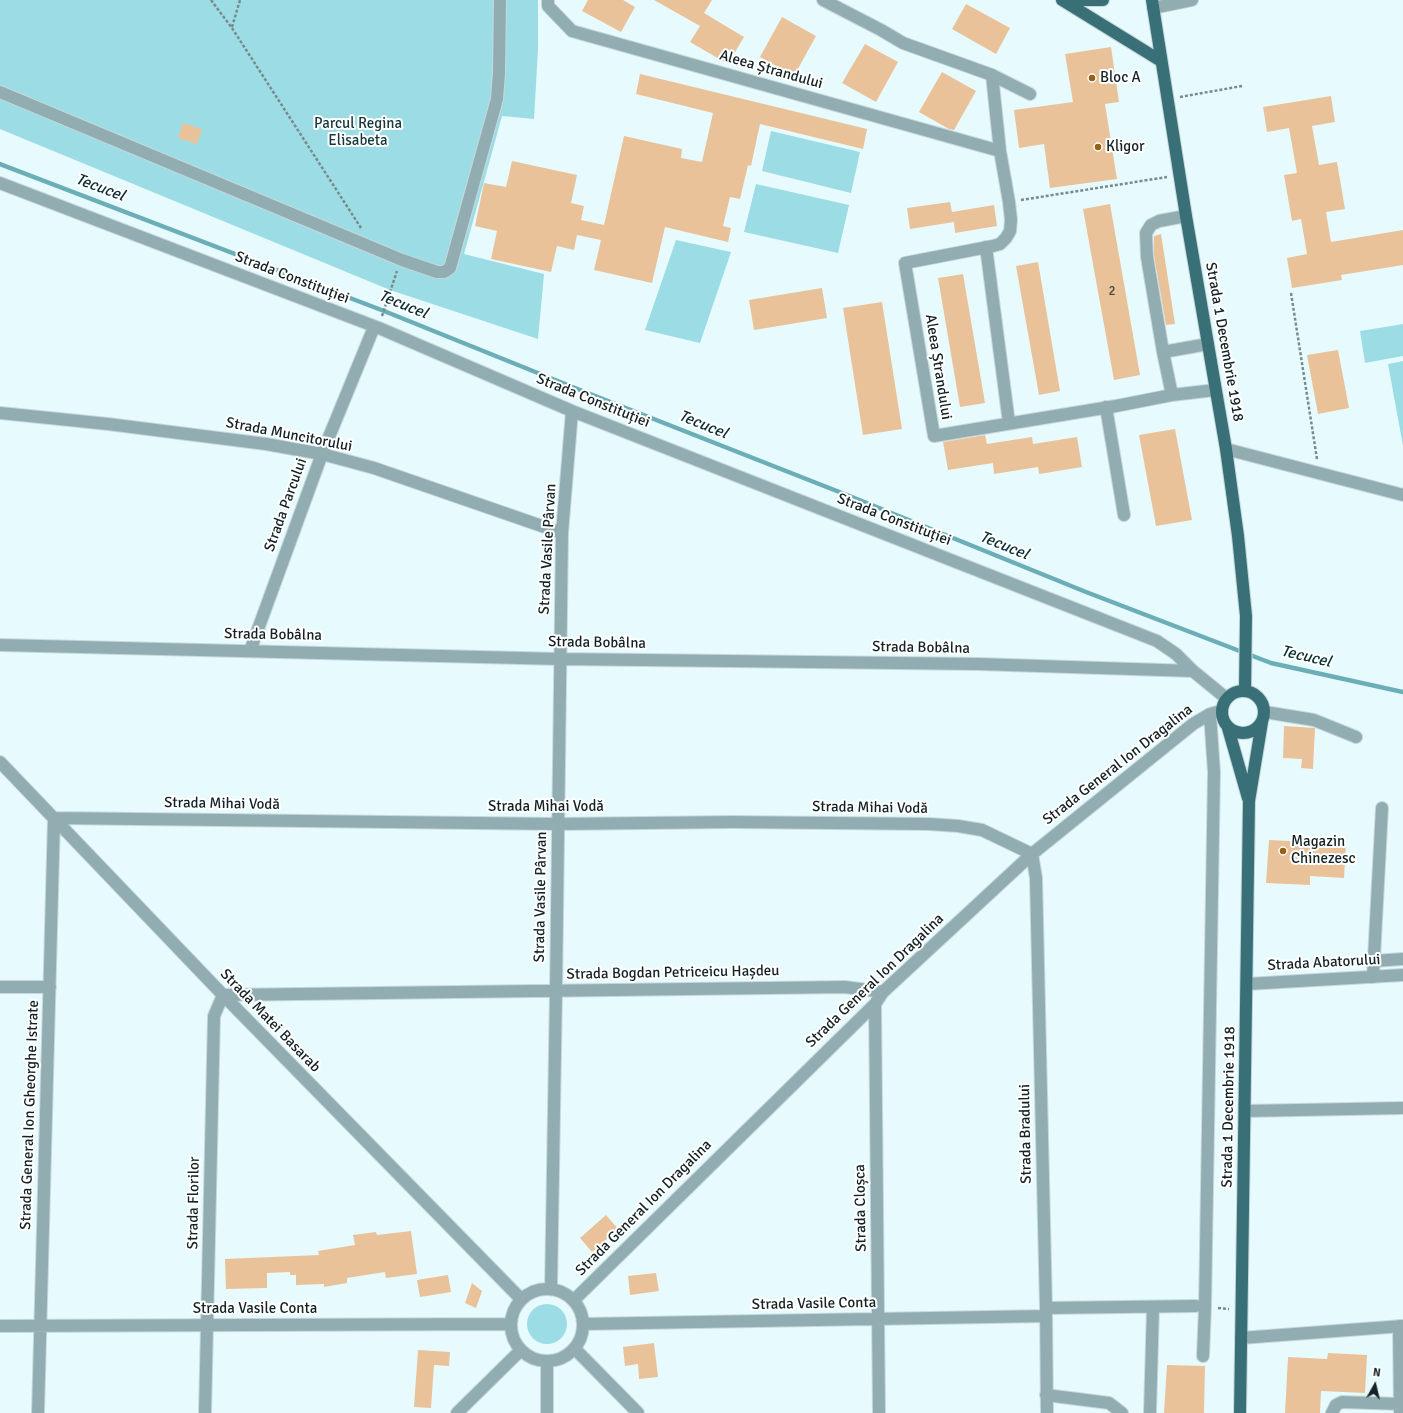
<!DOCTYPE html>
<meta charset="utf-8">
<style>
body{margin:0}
#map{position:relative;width:1403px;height:1413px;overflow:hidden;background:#e7fbfe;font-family:Signika,sans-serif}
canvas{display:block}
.north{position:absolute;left:1355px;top:1365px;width:40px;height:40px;-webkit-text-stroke:3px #fff;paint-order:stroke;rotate:8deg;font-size:11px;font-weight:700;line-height:16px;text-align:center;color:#142223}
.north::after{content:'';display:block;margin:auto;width:14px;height:18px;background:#142223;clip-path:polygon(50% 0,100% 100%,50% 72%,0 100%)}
</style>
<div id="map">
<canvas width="1403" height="1413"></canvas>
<div class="north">N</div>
</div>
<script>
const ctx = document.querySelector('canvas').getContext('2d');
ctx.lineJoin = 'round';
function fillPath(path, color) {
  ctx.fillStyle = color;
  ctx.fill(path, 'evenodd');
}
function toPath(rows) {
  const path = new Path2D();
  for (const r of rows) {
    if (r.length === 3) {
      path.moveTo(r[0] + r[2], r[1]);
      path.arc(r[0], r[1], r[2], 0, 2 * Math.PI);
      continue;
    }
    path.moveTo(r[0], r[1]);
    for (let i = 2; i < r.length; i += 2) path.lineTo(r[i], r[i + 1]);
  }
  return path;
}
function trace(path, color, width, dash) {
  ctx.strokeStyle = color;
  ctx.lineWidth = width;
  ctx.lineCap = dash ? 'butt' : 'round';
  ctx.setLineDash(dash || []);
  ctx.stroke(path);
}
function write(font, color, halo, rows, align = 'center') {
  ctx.font = font + ' Signika,sans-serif';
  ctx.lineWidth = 4;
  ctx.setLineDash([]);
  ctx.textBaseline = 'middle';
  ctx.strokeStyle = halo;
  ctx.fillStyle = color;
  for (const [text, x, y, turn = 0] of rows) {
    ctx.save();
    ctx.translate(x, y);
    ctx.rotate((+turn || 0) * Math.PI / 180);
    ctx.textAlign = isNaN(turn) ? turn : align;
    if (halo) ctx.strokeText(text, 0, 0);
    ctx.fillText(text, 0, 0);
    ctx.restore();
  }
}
fillPath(toPath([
 [0,0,538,0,538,50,534,119,502,116,464,254,544,274,538,339,390,290,0,129],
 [771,131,860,152,851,193,762,171],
 [756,184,849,205,838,253,744,232],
 [676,240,731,252,700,343,645,330],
 [1403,324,1403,356,1365,363,1360,331],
 [1403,361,1403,446,1388,364],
 [547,1324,20]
]), '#9cdde5');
trace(toPath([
 [0,164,384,311,580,390,847,495,1086,592,1271,663,1403,692]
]), '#6baeb7', 4.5);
fillPath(toPath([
 [588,0,623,0,635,7,621,32,582,11],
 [654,0,712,0,704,13,744,37,728,64,690,42,700,26],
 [966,4,1010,28,996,54,952,29],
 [782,17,816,36,794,76,760,57],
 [865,44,898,62,876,102,842,83],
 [1111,47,1119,102,1105,104,1117,179,1050,188,1044,144,1019,148,1014,110,1073,102,1065,54],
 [942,72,976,91,954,130,949,129,919,112],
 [640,74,867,129,863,149,760,124,751,166,748,165,740,199,730,197,723,226,731,228,728,242,665,227,652,283,594,270,601,240,577,235,574,250,557,246,551,272,491,259,497,231,475,226,484,183,506,187,512,161,577,175,571,203,584,206,581,220,604,225,624,136,682,149,681,158,702,162,713,113,636,94],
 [1331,96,1335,122,1312,126,1319,165,1337,162,1345,209,1326,212,1331,242,1403,230,1403,265,1341,275,1342,280,1292,288,1287,258,1307,254,1301,219,1292,221,1284,175,1297,173,1289,128,1267,132,1263,107],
 [183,123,202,129,197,144,178,138],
 [950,202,952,212,994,205,997,226,955,233,954,222,910,229,907,208],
 [1110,204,1140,375,1114,380,1083,209],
 [1161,234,1175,324,1166,325,1154,256,1154,236],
 [1038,262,1060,391,1039,395,1016,266],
 [963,274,985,403,960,407,938,278],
 [822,288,827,318,754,330,749,300],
 [882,302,902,429,863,435,843,308],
 [1338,350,1349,408,1318,414,1307,355],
 [1175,429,1192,520,1156,526,1139,435],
 [985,435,987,444,1032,437,1033,444,1077,437,1082,467,1039,474,1038,467,994,474,993,463,948,470,943,442],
 [1284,726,1315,728,1313,769,1301,768,1302,759,1283,758],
 [1269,840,1346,844,1344,878,1310,876,1310,885,1266,883],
 [606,1215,618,1229,592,1252,580,1238],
 [411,1231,417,1274,386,1278,385,1272,347,1278,347,1283,324,1287,324,1284,296,1285,296,1275,290,1275,290,1272,267,1273,267,1288,226,1289,225,1259,319,1255,318,1251,355,1245,353,1235,376,1232,377,1235],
 [656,1273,659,1291,630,1295,628,1276],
 [448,1275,451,1292,420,1297,417,1280],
 [472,1283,482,1291,476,1308,465,1303],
 [654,1343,658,1377,639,1379,638,1364,625,1366,623,1347],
 [418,1350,450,1352,449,1366,434,1365,431,1408,414,1407],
 [1328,1353,1367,1355,1365,1393,1321,1391,1320,1413,1285,1413,1288,1357,1327,1359],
 [1167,1365,1205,1366,1204,1413,1164,1413]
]), '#e9c299');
const minor = toPath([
 [548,0,548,6,572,31,1000,151],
 [823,0,881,30,903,43,992,75,1000,151,1009,202,1011,220,1010,231,1006,238,1000,244,993,246,905,263,934,436,1116,406,1172,395,1215,390],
 [1153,8,1192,0],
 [992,75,1030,94],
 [0,92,402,260,437,272,444,272,450,268,497,99,499,73,500,0],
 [0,183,379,328,572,411,1157,641,1176,654,1193,671,1226,698],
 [986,247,1009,423],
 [1163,352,1208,344],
 [1172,395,1163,352,1147,257,1146,233,1151,225,1159,221,1186,216],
 [1106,407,1124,515],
 [0,413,108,424,266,444,322,454,374,468,562,533],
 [1226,449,1403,495],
 [0,645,560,659,978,664,1193,671],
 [250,651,322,454,374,327],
 [1265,712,1314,720,1356,737],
 [0,762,223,995,521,1299],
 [1374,961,1403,959],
 [1373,977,1382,808],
 [1247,984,1403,975],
 [0,987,50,987],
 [875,1004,879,1413],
 [1245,1111,1403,1108],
 [547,1325,36],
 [551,1289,556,991,562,533,572,411],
 [574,1300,875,1004,883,992,1032,854,1193,724,1210,714,1221,711],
 [1046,1308,1196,1306],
 [583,1324,1046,1316],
 [0,1326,510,1324],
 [1399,1326,1400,1413],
 [1241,1338,1403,1326],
 [575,1349,638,1413],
 [1203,1356,1205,1307,1214,772,1210,714],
 [1046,1395,1109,1403,1122,1413],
 [38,1413,54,818,558,824,732,822,929,824,958,826,982,830,1032,854,1036,878,1046,1308,1047,1413],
 [205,1413,214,1016,223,995,845,987,883,992],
 [457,1413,521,1350],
 [547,1413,547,1361],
 [1150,1413,1153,1307],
 [1332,1413,1336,1405,1342,1402,1400,1404]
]);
const major = toPath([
 [1062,0,1161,61],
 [1077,0,1103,0],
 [1152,0,1186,216,1226,449,1238,536,1246,616,1245,690],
 [1243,712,21],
 [1228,728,1248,798],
 [1240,1413,1249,801,1262,722]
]);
trace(minor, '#c5d8db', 14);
trace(major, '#c5d8db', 14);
trace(toPath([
 [211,0,232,28,361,228],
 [232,27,240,0],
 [1180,97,1242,86],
 [1021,200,1167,177],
 [1291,293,1317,459],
 [382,316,397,271],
 [1218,1308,1229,1309]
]), '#798a8c', 2.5, [3, 2]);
trace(minor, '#91adb1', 12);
trace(major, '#397077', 12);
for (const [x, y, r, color] of [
 [1092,78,4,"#966017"],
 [1098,147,4,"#966017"],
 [1283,851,4,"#966017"]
]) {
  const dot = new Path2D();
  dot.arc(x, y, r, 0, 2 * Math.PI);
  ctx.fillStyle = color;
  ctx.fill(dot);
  trace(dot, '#fff', 1.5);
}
write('13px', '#494a40', null, [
 ["2",1112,292]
]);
write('15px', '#142223', '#fff', [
 ["Aleea Ștrandului",771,70,16],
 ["Strada Constituției",292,278,21],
 ["Strada 1 Decembrie 1918",1224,342,80],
 ["Aleea Ștrandului",938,367,81],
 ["Strada Constituției",593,401,22],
 ["Strada Muncitorului",289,435,11],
 ["Strada Parcului",286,505,-70],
 ["Strada Constituției",894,520,21],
 ["Strada Vasile Pârvan",548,549,-87],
 ["Strada Bobâlna",273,635,1],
 ["Strada Bobâlna",597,643,1],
 ["Strada Bobâlna",921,648,1],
 ["Strada General Ion Dragalina",1118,765,-38],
 ["Strada Mihai Vodă",222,804,1],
 ["Strada Mihai Vodă",546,807],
 ["Strada Mihai Vodă",870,808,1],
 ["Strada Vasile Pârvan",541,897,-89],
 ["Strada Abatorului",1324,963,-3],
 ["Strada Bogdan Petriceicu Hașdeu",673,973,-1],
 ["Strada General Ion Dragalina",875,981,-44],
 ["Strada Matei Basarab",270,1021,46],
 ["Strada 1 Decembrie 1918",1229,1107,-89],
 ["Strada General Ion Gheorghe Istrate",30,1115,-88],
 ["Strada Bradului",1026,1134,-91],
 ["Strada Florilor",194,1203,-89],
 ["Strada General Ion Dragalina",644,1208,-45],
 ["Strada Cloșca",861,1208,-91],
 ["Strada Vasile Conta",814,1304,-1],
 ["Strada Vasile Conta",255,1309]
]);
write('15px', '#142223', '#fff', [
 ["Bloc A",1100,78],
 ["Kligor",1106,147],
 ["Magazin",1291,842],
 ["Chinezesc",1291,859]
], 'left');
write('15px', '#15373c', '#fff', [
 ["Parcul Regina",358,124],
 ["Elisabeta",358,141]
]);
write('italic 16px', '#0d3034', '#fff', [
 ["Tecucel",100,188,21],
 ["Tecucel",403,305,22],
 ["Tecucel",703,425,22],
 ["Tecucel",1004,546,22],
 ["Tecucel",1306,657,13]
]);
</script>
